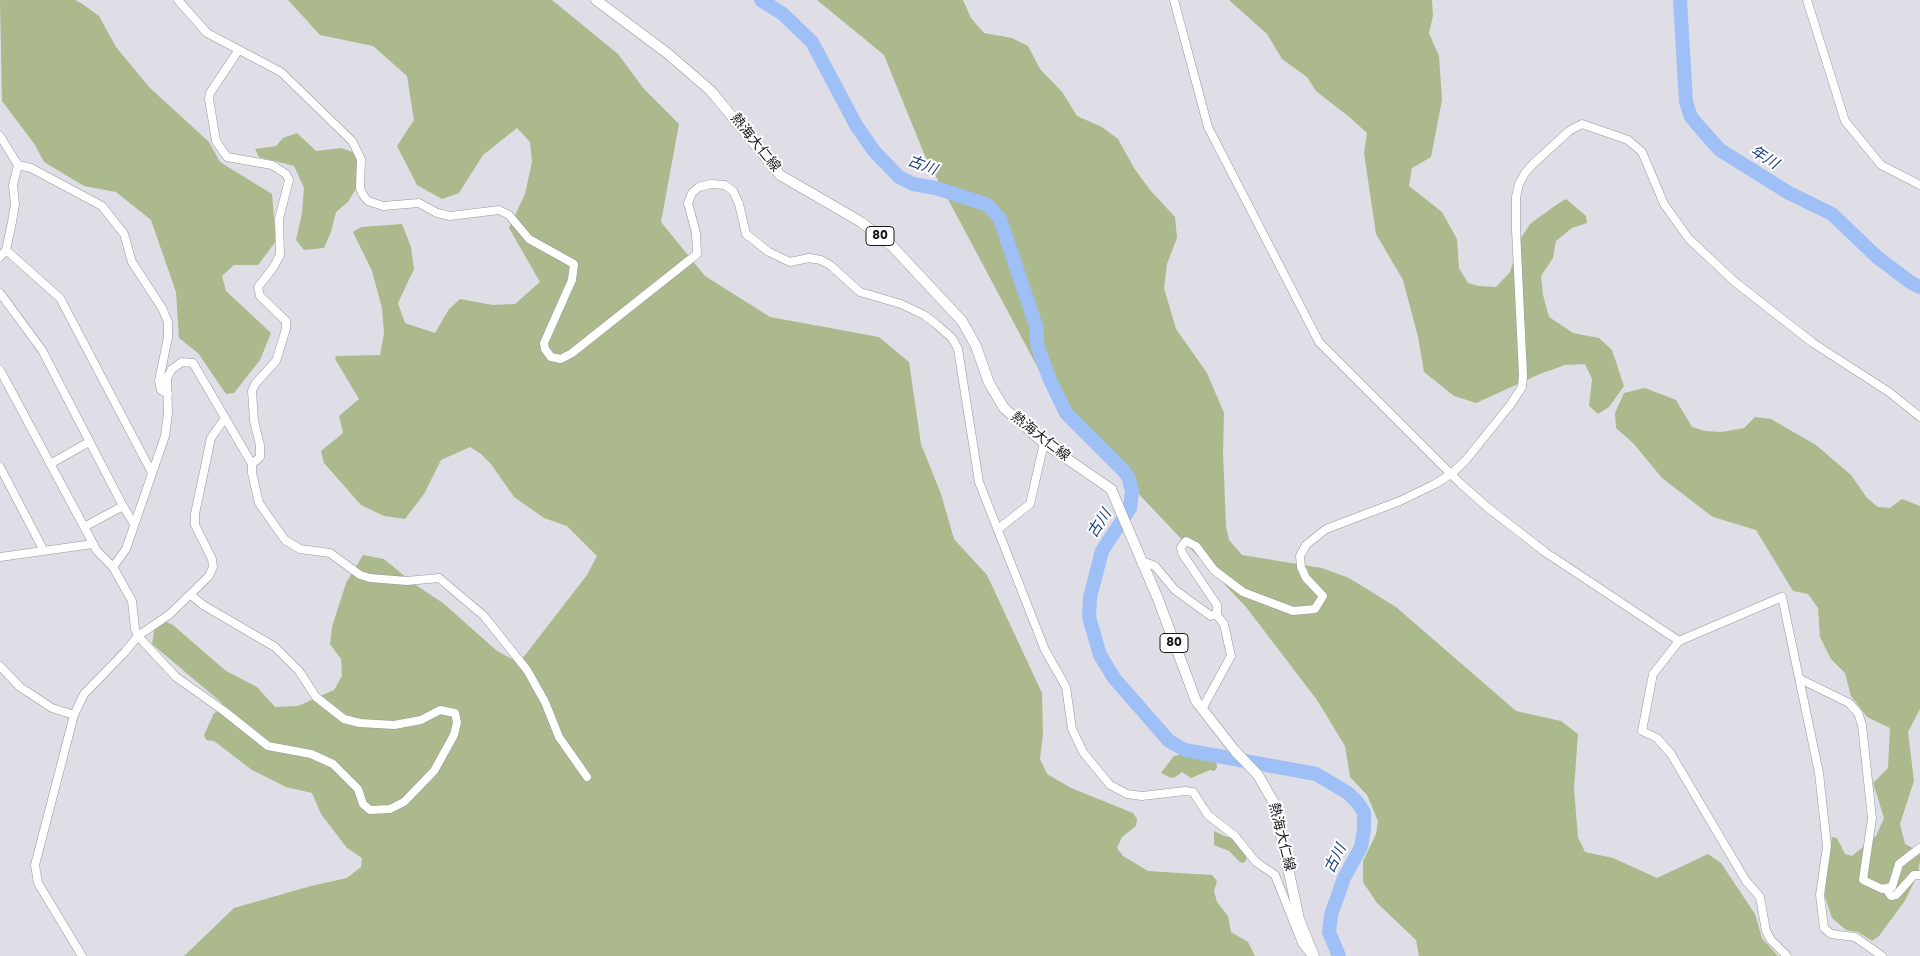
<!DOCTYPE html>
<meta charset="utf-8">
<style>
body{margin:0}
canvas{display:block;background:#dfdee6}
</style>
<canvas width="1920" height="956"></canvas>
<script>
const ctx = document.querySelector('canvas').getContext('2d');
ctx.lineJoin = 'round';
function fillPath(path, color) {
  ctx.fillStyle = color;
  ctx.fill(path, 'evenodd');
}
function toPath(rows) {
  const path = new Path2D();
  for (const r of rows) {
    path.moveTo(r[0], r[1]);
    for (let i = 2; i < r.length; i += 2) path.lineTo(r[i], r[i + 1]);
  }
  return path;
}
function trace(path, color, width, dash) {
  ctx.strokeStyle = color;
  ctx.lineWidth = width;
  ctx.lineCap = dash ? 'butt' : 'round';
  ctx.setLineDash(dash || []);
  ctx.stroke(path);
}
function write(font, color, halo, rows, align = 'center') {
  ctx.font = font + ' Poppins,"Noto Sans JP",sans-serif';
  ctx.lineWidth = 4;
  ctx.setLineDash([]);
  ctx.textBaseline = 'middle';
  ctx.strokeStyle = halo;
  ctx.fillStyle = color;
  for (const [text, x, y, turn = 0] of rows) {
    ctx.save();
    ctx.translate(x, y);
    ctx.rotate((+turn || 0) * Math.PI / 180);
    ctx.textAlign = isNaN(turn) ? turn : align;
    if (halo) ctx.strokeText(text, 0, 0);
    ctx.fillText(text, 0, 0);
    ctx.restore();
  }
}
fillPath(toPath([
 [0,0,75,0,81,3,99,16,116,47,150,88,209,142,220,162,272,194,276,241,258,265,234,265,222,276,226,291,271,333,260,360,234,393,226,394,198,353,179,338,176,292,151,220,116,192,84,186,44,162,35,145,2,101],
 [288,0,552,0,618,54,644,89,679,124,661,222,705,276,770,317,879,337,909,362,921,444,941,494,954,539,987,575,1042,693,1043,734,1040,759,1047,774,1071,788,1133,813,1137,819,1136,826,1122,837,1117,848,1123,856,1148,871,1212,875,1217,881,1214,891,1217,902,1228,916,1231,932,1248,942,1255,956,184,956,234,908,311,886,347,878,361,867,362,858,347,848,321,814,312,793,286,787,252,770,214,741,206,740,204,735,214,713,223,710,222,703,152,644,155,626,162,620,173,625,226,671,257,687,275,707,298,706,334,690,342,676,341,659,330,644,332,627,346,583,363,555,384,559,413,583,443,603,497,651,514,660,522,659,587,575,597,556,567,526,544,518,514,497,491,464,481,454,470,447,441,460,424,494,405,519,384,516,361,505,324,463,321,451,343,433,339,416,359,399,335,359,336,356,380,355,384,334,382,308,372,271,353,232,361,227,402,224,411,247,414,269,398,303,405,323,435,333,449,309,460,299,493,305,515,304,540,282,509,228,525,194,532,162,530,142,517,128,483,155,459,193,442,199,417,185,397,146,414,120,407,76,373,46,320,35],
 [817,0,963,0,971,18,984,33,1012,38,1028,46,1040,69,1063,93,1077,116,1102,127,1118,139,1134,168,1150,190,1175,217,1177,238,1167,264,1164,288,1176,329,1207,373,1224,413,1223,452,1226,526,1229,540,1242,555,1322,568,1349,578,1396,607,1516,711,1561,721,1578,734,1574,789,1578,837,1585,852,1613,858,1657,878,1708,854,1721,863,1755,914,1762,938,1778,956,1419,956,1416,940,1377,903,1363,882,1363,861,1376,834,1378,821,1367,795,1350,777,1345,746,1317,700,1246,607,1132,487,1076,424,1039,370,925,156,884,55],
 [1229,0,1432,0,1433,16,1429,33,1439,56,1442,100,1431,157,1412,168,1409,186,1442,212,1457,239,1459,268,1468,283,1479,286,1496,287,1510,272,1521,238,1530,224,1556,205,1566,199,1586,216,1587,223,1572,228,1556,241,1553,258,1541,276,1543,295,1549,317,1573,333,1599,338,1612,350,1624,386,1609,407,1598,414,1589,406,1592,379,1585,364,1565,365,1540,374,1476,403,1454,396,1424,372,1418,337,1403,280,1376,234,1364,153,1367,133,1348,116,1316,91,1307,77,1282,59,1267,34],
 [297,133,316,151,341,148,358,154,361,180,348,202,336,212,331,232,324,248,304,250,296,240,302,213,304,188,294,166,259,157,255,149,276,146,283,138],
 [1645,388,1676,400,1692,427,1705,431,1722,432,1744,428,1755,417,1771,419,1816,445,1851,475,1867,498,1878,507,1890,508,1902,499,1920,506,1920,709,1908,732,1914,781,1900,824,1905,844,1920,852,1920,862,1917,877,1904,902,1879,936,1872,941,1858,932,1846,930,1832,918,1825,897,1826,876,1832,837,1837,838,1845,854,1852,856,1876,836,1884,818,1873,783,1888,768,1890,728,1867,717,1851,696,1845,673,1831,659,1820,637,1818,608,1808,594,1793,591,1756,530,1713,517,1701,508,1662,478,1634,444,1616,428,1615,413,1624,393],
 [1184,754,1216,760,1217,768,1214,771,1210,770,1191,778,1182,772,1176,777,1171,778,1161,773,1174,756],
 [1214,831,1227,837,1231,835,1246,855,1246,861,1243,863,1240,862,1229,851,1214,845]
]), '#acb98c');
trace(toPath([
 [761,0,783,14,812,42,856,125,874,151,899,177,913,184,936,188,988,205,1000,219,1037,329,1036,337,1038,348,1050,380,1066,413,1125,472,1129,479,1132,491,1130,508,1102,551,1090,597,1089,617,1100,655,1114,678,1169,741,1185,750,1316,774,1348,793,1357,802,1364,812,1364,829,1361,847,1344,878,1331,915,1329,932,1339,956],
 [1680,0,1686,102,1691,117,1702,130,1720,150,1789,193,1832,214,1877,257,1910,282,1920,287]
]), '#9fbff7', 14);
const minor = toPath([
 [178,0,207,33,281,72,352,141,361,159,360,188,363,195,368,201,383,206,419,203,437,213,450,216,499,210,509,215,529,239,574,264,572,280,544,343,545,349,551,357,561,359,572,353,697,254,696,233,688,203,692,193,699,187,711,184,725,185,733,191,739,204,746,234,769,252,790,262,809,258,821,260,830,265,860,292,901,304,924,315,936,324,952,338,958,349,979,482,1045,650,1066,687,1072,729,1083,752,1110,785,1127,794,1142,796,1185,791,1193,792,1208,815,1235,836,1256,862,1275,875,1302,943,1312,956],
 [1174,0,1208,127,1319,342,1460,483,1487,507,1545,552,1679,641],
 [1807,0,1845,121,1881,165,1920,185],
 [238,51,210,93,209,99,216,141,227,157,272,165,286,174,289,180,279,219,280,255,273,268,258,287,260,296,286,321,286,329,276,361,255,384,252,391,254,421,260,445,260,457,252,464],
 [0,136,18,165,31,168,102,206,124,234,132,262,162,308,168,322,168,337,159,381,161,390,168,394],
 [6,250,60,298,152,473],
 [0,257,6,250,12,222,15,204,13,185,18,165],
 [0,293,42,350,123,506,134,524],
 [0,370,97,551,113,567,132,601,135,629,138,636,176,677,224,711,268,746,311,754,333,764,358,789,363,804,370,810,390,809,404,802,434,771,454,735,457,722,455,713,440,710,421,720,394,725,360,723,344,719,316,697,299,671,275,647,203,605,191,595],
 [50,464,89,442],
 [0,467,44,551],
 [84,527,123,506],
 [998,529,1030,504,1044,443],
 [0,557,93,544],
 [1142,561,1155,566,1175,590,1211,616,1217,613,1217,605,1182,553,1181,547,1186,541,1196,546,1214,570,1243,592,1293,611,1315,609,1323,596,1306,578,1301,567,1300,556,1306,545,1326,529,1400,501,1435,484,1451,474,1465,461,1511,404,1522,387,1523,375,1516,230,1516,197,1519,184,1525,173,1533,164,1569,131,1582,124,1628,140,1642,152,1664,204,1689,239,1735,282,1813,343,1889,392,1920,417],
 [113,567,126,549,165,436,168,413,167,378,172,369,182,362,193,363,252,464,252,473,259,503,285,540,300,549,330,553,360,575,370,578,407,581,439,578,484,616,527,670,545,702,559,737,587,777],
 [0,666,20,687,52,708,74,715],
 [1800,679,1849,703,1858,713,1862,725,1872,818,1863,880,1882,889,1892,887,1899,864,1920,848],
 [1202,709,1231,656,1224,624,1216,614],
 [1887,890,1891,896,1896,895,1914,875,1920,875],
 [82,956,38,883,35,865,74,715,84,694,125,652,138,636,170,614,209,576,213,567,212,559,195,525,195,514,211,438,225,418],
 [1787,956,1771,940,1766,931,1760,897,1746,881,1671,754,1657,738,1642,731,1653,674,1679,641,1782,597,1819,773,1827,846,1820,895,1824,928,1831,934,1855,937,1882,956]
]);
const major = toPath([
 [596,0,667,53,711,91,780,175,861,222,892,246,962,321,976,346,989,383,1004,408,1044,443,1111,489,1158,599,1196,701,1235,751,1258,775,1274,803,1299,919,1314,956]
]);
trace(minor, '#97969d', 9);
trace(major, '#97969d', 11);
trace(minor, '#fff', 8);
trace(major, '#fff', 10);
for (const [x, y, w] of [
 [880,236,28],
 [1174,643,28]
]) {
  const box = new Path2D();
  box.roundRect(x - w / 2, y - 9.5, w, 19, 4);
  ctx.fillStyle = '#fff';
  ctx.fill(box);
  trace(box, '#18181b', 1);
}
write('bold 12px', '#18181b', null, [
 ["80",880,236],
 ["80",1174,643]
]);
write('14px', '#18181b', '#fff', [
 ["熱海大仁線",755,143,51],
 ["熱海大仁線",1040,437,38],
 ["熱海大仁線",1281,837,76]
]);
write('italic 15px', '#1a3d7e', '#fff', [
 ["年川",1764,158,32],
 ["古川",922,166,21],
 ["古川",1100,524,-57],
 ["古川",1336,859,-63]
]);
</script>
